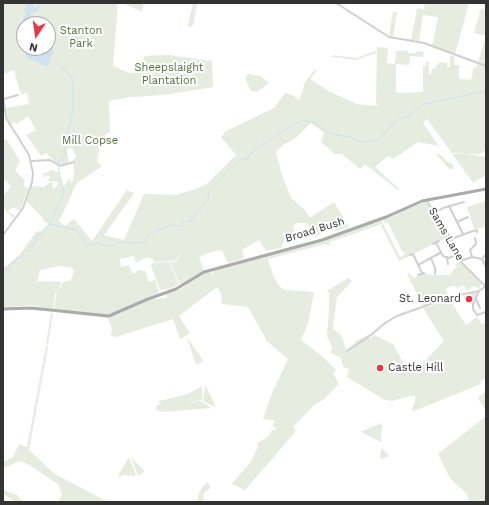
<!DOCTYPE html>
<style>
body{margin:0}
#map{position:relative;width:489px;height:505px;overflow:hidden;background:#fff;font-family:"Work Sans",sans-serif}
canvas{display:block}
.frame{position:absolute;inset:0;border:4px solid #333;pointer-events:none}
.north{position:absolute;left:16px;top:16px;width:40px;height:40px;box-sizing:border-box;background:#fff;border:1px solid #adadad;border-radius:50%;rotate:193deg;font-size:11px;font-weight:700;line-height:16px;text-align:center;color:#333}
.north::after{content:'';display:block;margin:auto;width:14px;height:18px;background:#e63946;clip-path:polygon(50% 0,100% 100%,50% 72%,0 100%)}
</style>
<div id="map">
<canvas width="489" height="505"></canvas>
<div class="frame"></div>
<div class="north">N</div>
</div>
<script>
const ctx = document.querySelector('canvas').getContext('2d');
ctx.lineJoin = 'round';
function fillPath(path, color) {
  ctx.fillStyle = color;
  ctx.fill(path, 'evenodd');
}
function toPath(rows) {
  const path = new Path2D();
  for (const r of rows) {
    path.moveTo(r[0], r[1]);
    for (let i = 2; i < r.length; i += 2) path.lineTo(r[i], r[i + 1]);
  }
  return path;
}
function trace(path, color, width, dash) {
  ctx.strokeStyle = color;
  ctx.lineWidth = width;
  ctx.lineCap = dash ? 'butt' : 'round';
  ctx.setLineDash(dash || []);
  ctx.stroke(path);
}
function write(font, color, halo, rows, align = 'center') {
  ctx.font = font + ' "Work Sans",sans-serif';
  ctx.lineWidth = 4;
  ctx.setLineDash([]);
  ctx.textBaseline = 'middle';
  ctx.strokeStyle = halo;
  ctx.fillStyle = color;
  for (const [text, x, y, turn = 0] of rows) {
    ctx.save();
    ctx.translate(x, y);
    ctx.rotate((+turn || 0) * Math.PI / 180);
    ctx.textAlign = isNaN(turn) ? turn : align;
    if (halo) ctx.strokeText(text, 0, 0);
    ctx.fillText(text, 0, 0);
    ctx.restore();
  }
}
fillPath(toPath([
 [3,3,118,3,113,66,130,73,144,72,144,56,168,55,212,61,213,87,164,95,131,97,109,101,110,132,105,135,99,149,97,162,102,166,77,183,59,221,65,226,74,219,92,241,127,190,134,193,104,235,124,240,144,194,176,195,193,190,207,184,236,155,221,137,226,131,274,108,285,93,292,95,300,100,305,82,315,69,316,71,310,79,325,89,356,104,378,106,376,102,377,47,388,48,387,63,395,64,396,51,407,51,409,53,416,53,417,51,424,52,423,57,410,56,409,65,396,64,396,93,423,92,423,66,426,66,426,62,429,62,429,74,431,74,432,69,436,68,436,65,438,65,439,62,447,63,447,67,450,67,450,55,455,57,454,65,459,65,459,79,471,80,474,67,476,68,477,64,486,67,486,150,480,154,452,153,427,119,423,123,439,146,418,142,393,159,388,156,375,167,398,188,399,191,365,164,360,169,342,154,335,154,321,142,324,133,311,123,296,138,283,145,276,152,282,175,291,198,303,208,309,216,311,217,334,202,349,227,334,231,333,229,314,237,307,223,297,223,293,226,295,235,285,238,281,248,266,251,259,240,242,250,244,258,228,263,222,250,211,252,199,257,204,271,194,276,181,286,170,262,176,262,183,251,175,261,153,262,154,260,147,257,136,263,134,256,120,259,121,267,129,265,131,271,134,274,138,270,145,271,149,282,155,280,159,292,109,315,99,315,54,309,57,291,64,282,71,280,74,271,72,268,60,266,40,270,36,285,38,281,62,282,55,294,53,309,31,305,3,308,3,269,20,254,36,232,41,231,49,224,43,221,43,218,26,201,30,188,32,186,44,187,50,182,53,183,52,188,56,188,58,182,48,181,47,180,50,178,49,176,46,175,45,178,43,177,43,174,52,170,59,173,63,186,65,185,69,179,72,183,74,175,73,161,76,156,73,149,69,148,67,152,69,162,59,166,46,153,41,156,26,135,36,130,28,116,17,124,14,122,11,125,7,118,6,108,29,104,27,93,21,95,14,70,5,74,3,69],
 [24,24,48,24,48,48,24,48],
 [122,3,144,3,142,10,143,12],
 [193,3,197,3,193,26,190,27,188,26],
 [425,3,469,3,455,54,432,46,438,17,423,15,419,41,411,40,417,8,424,9],
 [481,8,486,10,486,36,474,33],
 [393,12,397,12,393,37,389,35],
 [484,43,486,43,486,65,478,62],
 [376,51,377,53,355,60,333,57,332,55,356,58],
 [247,74,261,76,269,83,257,92,251,91,246,80],
 [6,139,20,161,15,171,25,180,24,186,28,189,20,211,13,207,8,211,15,216,13,218,3,208,3,196,11,187,3,178,3,140],
 [435,153,441,155,448,162,453,164,454,168,450,170],
 [452,154,468,154,486,157,486,175,473,183],
 [486,201,486,227,474,229,467,207],
 [424,202,427,203,448,236,455,253,451,244,444,239,399,261,381,226,382,224,330,242,329,246,325,244,268,259,274,278,280,287,286,290,314,292,308,324,301,340,322,356,336,370,333,374,336,378,338,385,323,400,315,404,293,427,296,431,245,490,232,484,251,461,258,447,257,443,269,436,272,430,275,430,276,428,273,426,274,420,263,419,272,393,288,359,267,341,248,307,222,304,221,294,217,287,179,316,190,333,180,339,173,319,116,337,111,336,112,329,108,318,53,312,113,316,151,299,167,298,166,294,181,289,198,276,211,271,212,275,214,274,213,271,215,270,311,244,381,220,400,257,405,254,405,252,402,251,389,225,387,222,384,223,382,218],
 [169,262,179,284,169,289,160,290,151,266,152,263],
 [460,262,481,284,479,289,473,286,467,291,464,285,456,288,455,286,451,286,446,288,448,297,423,306,407,274,409,273,414,278,424,273,431,275,450,275,454,269,457,268,455,264],
 [348,278,352,281,337,297,333,326,333,329,341,335,346,349,347,350,356,341,370,334,369,339,374,335,393,344,404,364,417,366,422,364,444,341,423,308,450,300,466,325,477,317,482,324,486,322,486,378,480,381,481,384,414,411,412,410,415,401,415,395,392,401,385,400,347,377,349,369,343,367,341,358,331,353,332,347,327,336,329,309,329,293,327,291],
 [475,292,477,295,472,304,467,304,463,297],
 [51,313,53,313,48,345,46,344],
 [187,338,203,360,201,363,196,364],
 [46,346,48,347,29,450,55,474,108,502,58,502,62,495,59,485,28,464,20,461,3,468,3,462,13,457,19,444,27,447],
 [205,385,215,404,214,407,203,401],
 [202,386,202,400,194,401,187,403,200,401,212,408,162,412,156,410,157,405,163,403,159,403,159,401,188,394],
 [486,391,486,411,478,398],
 [485,417,486,420,486,502,470,502,466,493,450,478,438,454],
 [382,423,381,442,361,432,362,431],
 [382,448,389,456,381,459,380,455],
 [131,457,143,469,144,472,138,476],
 [128,458,130,459,136,476,124,475,119,477,119,474],
 [207,482,210,485,210,488,203,494,204,500,198,502,199,492],
 [3,490,17,495,23,502,16,502,3,494]
]), '#e6ecdf');
fillPath(toPath([
 [27,3,34,5,34,10,38,5,40,6,36,12,31,13,28,24,24,24,24,48,48,48,50,46,52,47,54,50,47,67,27,58,24,49,20,46,18,33,16,32,26,14,24,11]
]), '#cfe2ee');
trace(toPath([
 [56,63,72,77,73,90,73,111,64,147,66,156,59,161,58,165],
 [49,224,77,230,87,247,89,244,94,245,99,242,102,245,112,247,117,242,145,243,148,235,155,231,172,225,181,226,182,223,190,221,192,217,195,216,195,213,200,209,208,199,210,188,219,181,230,168,242,159,247,159,251,153,260,146,296,123,303,121,313,122,330,134,350,137,365,143,378,140,396,121,409,116,424,104,486,91],
 [3,271,6,269,10,270,10,264,14,263,18,257,23,258,22,253,25,250,28,251,30,246,33,246,33,243,36,242,36,237,39,234,42,235,50,223,64,192,58,167]
]), '#cfe2ee', 1);
trace(toPath([
 [336,3,389,37,424,43,486,66],
 [3,96,6,118,29,155,33,173,32,182,23,208,3,235],
 [4,99,18,95],
 [31,161,50,160,60,166,74,162],
 [426,200,447,231,461,262,486,287],
 [449,206,463,234],
 [435,213,443,208,464,202],
 [457,222,468,217],
 [451,239,473,231,477,230,477,232],
 [436,243,443,256,448,258,458,255],
 [433,244,439,241],
 [451,245,454,256],
 [410,255,413,254,422,273],
 [447,257,448,264],
 [472,257,470,250,476,244,475,238],
 [431,258,435,268,435,274],
 [482,259,486,267],
 [482,259,486,254],
 [460,261,472,257,482,259],
 [418,265,440,253],
 [418,275,424,273],
 [479,291,473,304,473,309,477,315,486,312],
 [476,299,480,308],
 [347,351,371,335,385,323,397,316,450,297,479,291,486,286]
]), '#d0d0d0', 2);
trace(toPath([
 [3,309,31,308,109,316,148,299,176,289,204,272,322,240,386,217,422,201,486,189]
]), '#ababab', 3);
for (const [x, y, r, color] of [
 [469,299,4,"#e63946"],
 [380,368,4,"#e63946"]
]) {
  const dot = new Path2D();
  dot.arc(x, y, r, 0, 2 * Math.PI);
  ctx.fillStyle = color;
  ctx.fill(dot);
  trace(dot, '#fff', 1.5);
}
write('11px', '#56703f', '#fff', [
 ["Stanton",81,31],
 ["Park",81,44],
 ["Sheepslaight",169,68],
 ["Plantation",169,81],
 ["Mill Copse",90,141]
]);
write('11px', '#333', '#fff', [
 ["Broad Bush",315,230,-17],
 ["Sams Lane",446,234,60]
]);
write('11px', '#333', '#fff', [
 ["St. Leonard",461,299],
 ["Castle Hill",388,368,"left"]
], 'right');
</script>
